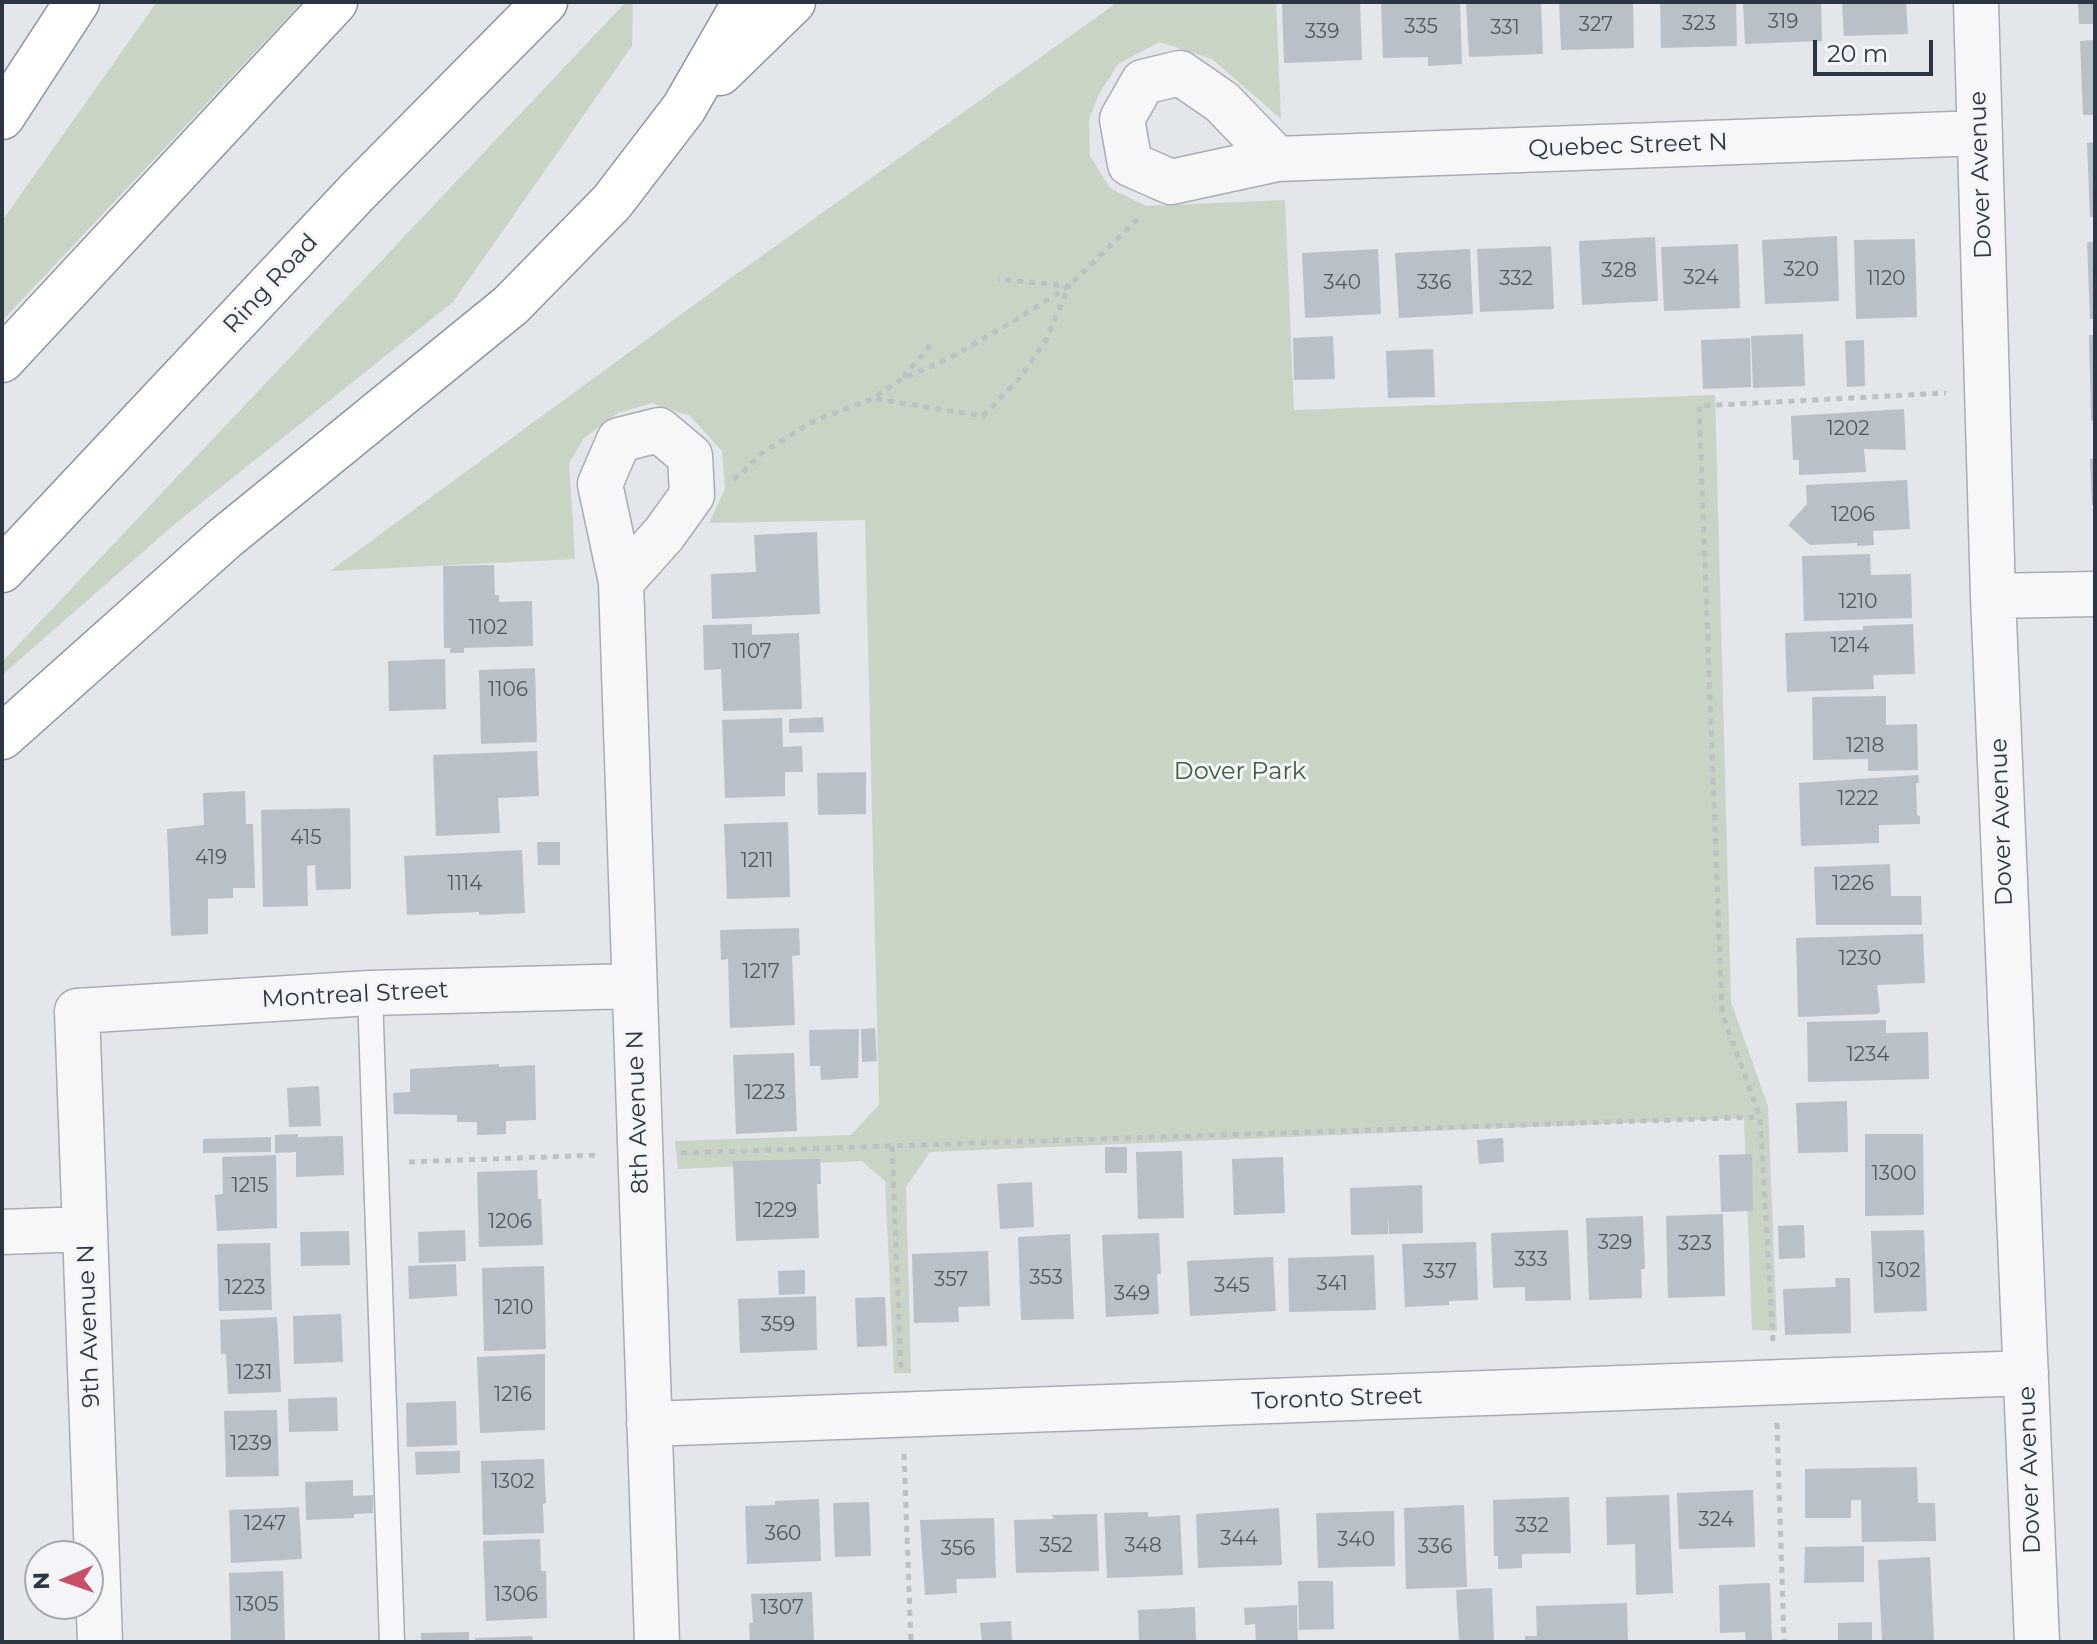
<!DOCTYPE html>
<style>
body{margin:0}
#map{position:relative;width:2097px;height:1644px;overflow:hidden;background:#e3e6eb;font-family:Montserrat,sans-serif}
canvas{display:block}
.frame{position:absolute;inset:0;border:4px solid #2c3542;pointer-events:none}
.north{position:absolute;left:24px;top:1540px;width:80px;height:80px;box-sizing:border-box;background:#f3f5f8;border:2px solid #a3a8af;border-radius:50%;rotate:268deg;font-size:22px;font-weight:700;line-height:32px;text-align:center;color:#2c3542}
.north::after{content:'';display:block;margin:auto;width:28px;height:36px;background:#c94f67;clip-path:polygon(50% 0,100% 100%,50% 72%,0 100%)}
.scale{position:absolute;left:1813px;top:40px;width:120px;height:36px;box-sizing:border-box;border:4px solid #2c3542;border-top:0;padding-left:10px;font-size:24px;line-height:28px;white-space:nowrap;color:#2c3542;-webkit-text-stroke:6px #f3f5f8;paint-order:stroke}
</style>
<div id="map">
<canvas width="2097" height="1644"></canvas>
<div class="frame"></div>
<div class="north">N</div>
<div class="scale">20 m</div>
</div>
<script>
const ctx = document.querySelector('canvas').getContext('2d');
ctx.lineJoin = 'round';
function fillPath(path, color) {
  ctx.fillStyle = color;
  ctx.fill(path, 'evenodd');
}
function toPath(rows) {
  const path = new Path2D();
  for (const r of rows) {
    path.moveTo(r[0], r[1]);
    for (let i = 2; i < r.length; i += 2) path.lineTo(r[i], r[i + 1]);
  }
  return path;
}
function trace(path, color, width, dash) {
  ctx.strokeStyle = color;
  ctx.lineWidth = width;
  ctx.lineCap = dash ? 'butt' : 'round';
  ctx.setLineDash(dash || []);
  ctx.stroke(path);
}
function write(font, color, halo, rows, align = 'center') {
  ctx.font = font + ' Montserrat,sans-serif';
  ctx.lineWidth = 6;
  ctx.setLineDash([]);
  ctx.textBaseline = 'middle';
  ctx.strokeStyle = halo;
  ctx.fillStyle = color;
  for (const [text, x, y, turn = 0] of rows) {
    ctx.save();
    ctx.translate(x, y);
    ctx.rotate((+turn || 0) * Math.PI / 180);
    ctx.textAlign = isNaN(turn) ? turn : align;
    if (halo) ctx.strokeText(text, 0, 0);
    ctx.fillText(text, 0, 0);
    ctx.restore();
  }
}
fillPath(toPath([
 [157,2,302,2,2,321,2,221],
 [626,2,633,2,632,46,453,302,176,523,2,675,2,662],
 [1118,2,1276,2,1281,119,1212,59,1160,42,1119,63,1099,94,1089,119,1090,156,1110,188,1146,206,1285,200,1294,410,1715,395,1731,1002,1768,1106,1777,1331,1752,1330,1744,1118,930,1152,906,1187,911,1373,894,1373,885,1181,862,1161,678,1169,675,1141,851,1135,879,1105,865,520,709,523,725,489,722,451,690,416,652,403,618,413,584,438,569,463,575,559,330,571,728,280]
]), '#c9d4c5');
fillPath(toPath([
 [1360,2,1362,60,1284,63,1282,3],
 [1381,2,1460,2,1462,64,1428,66,1428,57,1383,58],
 [1466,2,1541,2,1543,54,1469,57],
 [1559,2,1633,2,1634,48,1561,50],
 [1660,2,1736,2,1737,46,1661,48],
 [1743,2,1821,2,1822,41,1745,44],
 [1842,2,1906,2,1908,34,1844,36],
 [2078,2,2095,2,2095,24,2079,24],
 [2095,40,2095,115,2083,115,2080,41],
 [2095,142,2095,217,2090,217,2087,143],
 [1837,236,1839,301,1765,304,1762,240],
 [1655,237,1658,301,1582,305,1579,241],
 [1915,239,1917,317,1856,319,1854,240],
 [2087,242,2095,242,2095,319,2090,319],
 [1738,244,1740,308,1664,311,1661,247],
 [1551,246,1554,309,1480,312,1477,249],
 [1378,249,1381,314,1305,318,1302,253],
 [1470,249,1473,314,1399,318,1395,253],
 [1803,334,1805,386,1753,388,1751,336],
 [2089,335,2095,335,2095,420,2091,421],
 [1333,336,1335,379,1294,380,1293,338],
 [1750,338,1751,387,1703,389,1701,340],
 [1864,340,1865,386,1847,387,1845,341],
 [1433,349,1435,397,1388,398,1386,351],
 [1904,409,1906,450,1864,449,1866,472,1799,475,1799,460,1793,460,1791,416],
 [2095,458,2095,505,2092,505,2090,459],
 [1907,480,1910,529,1873,531,1874,545,1857,546,1857,543,1810,545,1788,525,1807,504,1806,485],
 [817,532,820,614,712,619,711,574,756,572,754,535],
 [1870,554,1871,575,1911,574,1912,618,1804,621,1802,556],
 [494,565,495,595,499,595,499,602,532,601,533,646,464,648,464,653,450,653,450,648,444,648,443,566],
 [752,624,752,635,799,633,802,709,723,711,721,669,704,670,703,625],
 [1913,624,1915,674,1873,675,1874,689,1787,692,1785,633,1863,630,1863,626],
 [445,659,446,709,389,711,388,661],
 [535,668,537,742,481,744,479,670],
 [1886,696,1886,725,1917,724,1918,770,1868,771,1868,759,1813,760,1812,697],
 [823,717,824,732,789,733,789,719],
 [782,718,783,747,802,746,803,772,785,772,785,796,725,798,722,720],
 [537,751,539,796,498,798,500,833,436,836,433,755],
 [866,772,866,814,818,815,817,773],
 [1918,775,1919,783,1916,783,1917,815,1920,816,1920,824,1879,825,1879,843,1801,846,1799,783],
 [245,791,246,824,253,824,255,888,233,888,233,898,208,899,208,934,171,936,167,829,204,825,203,793],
 [350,808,351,889,316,890,315,865,307,866,308,906,263,907,261,810],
 [788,822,790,897,727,899,724,824],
 [537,842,560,842,560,865,538,865],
 [522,850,525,913,479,915,479,912,407,915,404,856],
 [1890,864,1891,896,1921,896,1922,925,1816,925,1814,867],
 [799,928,800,955,792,956,795,1025,730,1028,728,959,721,960,720,930],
 [1923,934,1925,983,1877,985,1880,1011,1878,1014,1798,1017,1796,938],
 [1886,1020,1886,1033,1928,1032,1929,1079,1808,1082,1807,1022],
 [875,1028,877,1061,862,1062,861,1029],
 [859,1029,858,1078,821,1080,820,1066,810,1066,809,1030],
 [794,1053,797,1131,736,1134,733,1055],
 [499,1064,499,1067,535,1065,536,1120,506,1121,506,1134,477,1135,477,1122,457,1122,457,1115,394,1114,393,1093,410,1092,410,1069],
 [319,1086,321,1126,289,1127,287,1088],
 [1847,1101,1848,1152,1798,1153,1796,1103],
 [298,1134,298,1137,343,1136,344,1175,296,1177,296,1152,275,1153,275,1135],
 [1865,1134,1923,1134,1924,1215,1865,1216],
 [271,1137,271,1152,203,1153,203,1139],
 [1503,1138,1504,1162,1479,1164,1477,1140],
 [1105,1147,1127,1147,1127,1173,1105,1173],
 [1182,1151,1184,1218,1138,1219,1136,1152],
 [1752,1154,1753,1211,1721,1212,1719,1155],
 [276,1155,277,1228,217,1231,215,1195,223,1194,222,1157],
 [1283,1157,1285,1213,1234,1215,1232,1159],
 [820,1159,821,1184,817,1184,819,1238,736,1241,733,1161],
 [537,1170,538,1199,541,1199,543,1245,479,1247,477,1172],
 [1032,1182,1034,1227,1000,1229,997,1184],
 [1422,1185,1423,1233,1389,1234,1388,1216,1388,1234,1351,1235,1350,1188],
 [1723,1214,1725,1296,1668,1298,1666,1216],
 [1643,1216,1645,1269,1641,1269,1642,1298,1589,1300,1586,1218],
 [1804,1225,1805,1258,1779,1259,1778,1226],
 [465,1230,466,1261,419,1263,418,1232],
 [1568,1230,1571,1300,1525,1301,1525,1287,1493,1288,1491,1233],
 [1924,1230,1927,1311,1874,1313,1871,1231],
 [349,1231,350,1265,301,1266,300,1232],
 [1159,1233,1161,1274,1157,1274,1159,1314,1106,1317,1102,1235],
 [1070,1234,1074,1319,1021,1320,1018,1237],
 [1476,1242,1478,1300,1449,1301,1449,1305,1405,1307,1402,1244],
 [270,1243,272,1310,219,1311,217,1244],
 [988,1251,990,1306,958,1307,959,1322,914,1323,912,1254],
 [1374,1255,1376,1310,1289,1312,1288,1258],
 [1273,1257,1276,1311,1190,1316,1187,1261],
 [456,1264,457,1296,409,1299,408,1266],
 [544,1266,546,1349,484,1351,482,1268],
 [805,1270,805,1294,779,1295,778,1271],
 [1835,1278,1850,1278,1851,1333,1785,1335,1783,1289,1836,1287],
 [816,1296,817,1350,740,1353,738,1299],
 [885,1297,887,1346,857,1347,855,1298],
 [341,1314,343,1362,294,1364,293,1316],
 [277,1317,281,1392,228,1394,226,1354,221,1354,220,1320],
 [545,1354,545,1430,480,1433,477,1357],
 [337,1397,338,1431,289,1432,288,1399],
 [456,1401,457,1445,407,1447,406,1403],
 [277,1410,279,1476,226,1477,224,1411],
 [460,1451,460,1473,416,1475,415,1452],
 [544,1459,546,1503,543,1504,544,1533,483,1535,481,1461],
 [1917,1467,1918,1503,1935,1503,1936,1541,1862,1542,1861,1500,1851,1500,1851,1518,1805,1518,1805,1469],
 [353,1480,353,1496,373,1495,373,1513,354,1514,354,1518,306,1520,305,1482],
 [1753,1490,1755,1547,1679,1549,1677,1493],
 [1669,1495,1673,1593,1636,1595,1635,1544,1607,1545,1606,1497],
 [1569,1497,1571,1553,1522,1554,1522,1568,1498,1569,1498,1556,1494,1556,1493,1500],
 [819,1499,821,1561,747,1564,745,1506,775,1505,775,1501],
 [869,1502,871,1556,835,1557,833,1503],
 [1464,1505,1467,1587,1406,1589,1404,1508],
 [299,1507,302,1559,231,1563,229,1510],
 [1279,1508,1282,1565,1198,1568,1196,1514],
 [1394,1511,1395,1566,1318,1568,1316,1513],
 [1148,1512,1148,1517,1180,1515,1183,1575,1107,1578,1104,1513],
 [1097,1514,1099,1571,1016,1573,1014,1520,1053,1519,1052,1515],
 [994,1518,996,1578,956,1579,957,1593,925,1595,920,1520],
 [540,1539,541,1571,546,1571,547,1618,486,1621,483,1541],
 [1864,1546,1864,1582,1804,1583,1805,1547],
 [1930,1557,1934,1640,1882,1642,1878,1560],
 [283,1571,285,1642,231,1642,229,1573],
 [1298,1581,1333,1581,1334,1629,1299,1630],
 [1770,1583,1772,1642,1746,1642,1745,1632,1720,1633,1719,1585],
 [1492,1588,1494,1640,1459,1641,1456,1590],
 [812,1592,814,1642,750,1642,749,1623,753,1623,751,1594],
 [1627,1603,1628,1642,1525,1642,1525,1636,1537,1636,1536,1606],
 [1297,1605,1298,1642,1256,1642,1255,1624,1245,1625,1244,1608],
 [1195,1607,1196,1642,1139,1642,1138,1610],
 [1011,1621,1012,1642,982,1642,980,1623],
 [1872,1622,1872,1642,1838,1642,1838,1623],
 [469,1632,469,1642,421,1642,421,1633],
 [532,1636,533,1642,476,1642,475,1638]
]), '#bac0c7');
const lane = toPath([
 [370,993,392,1642]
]);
const street = toPath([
 [1976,2,1993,596,2037,1642],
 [1277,159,1222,102,1180,73,1143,82,1122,119,1130,164,1171,182,1277,159,1980,133],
 [621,582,664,534,692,495,690,456,659,430,619,440,600,484,621,582,657,1642],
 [1993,596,2095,594],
 [2,1232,85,1229],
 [649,1424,2026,1373],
 [100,1642,77,1011,370,993,633,986]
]);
const highway = toPath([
 [720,73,793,2],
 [2,117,77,2],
 [2,360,335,2],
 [2,570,357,192,545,2],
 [2,737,225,538,511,305,612,202,684,108,745,2]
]);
trace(lane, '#a8adb5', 27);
trace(street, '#a8adb5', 47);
trace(highway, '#8b95a1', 47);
trace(toPath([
 [903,377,934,341],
 [876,399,983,416,1019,379,1046,340,1069,286,998,279],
 [733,479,739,476,763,452,814,421,874,398,900,380,953,356,1019,318,1069,286,1141,216],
 [892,1146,901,1372],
 [681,1153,1760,1117],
 [409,1162,599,1155],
 [1773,1341,1760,1117,1722,1013,1699,406,1946,393],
 [1777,1423,1784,1642],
 [904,1454,911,1642]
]), '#bdc1c6', 5, [6, 6]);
trace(lane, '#f6f7f9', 24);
trace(street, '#f6f7f9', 44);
trace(highway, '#fff', 44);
write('20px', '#505863', null, [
 ["319",1783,22],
 ["323",1699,24],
 ["327",1596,25],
 ["335",1421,27],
 ["331",1505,28],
 ["339",1322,32],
 ["320",1801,270],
 ["328",1619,271],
 ["324",1701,278],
 ["332",1516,279],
 ["1120",1886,279],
 ["340",1342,283],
 ["336",1434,283],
 ["1202",1848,429],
 ["1206",1853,515],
 ["1210",1858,602],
 ["1102",488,628],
 ["1214",1850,646],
 ["1107",752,652],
 ["1106",508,690],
 ["1218",1865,746],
 ["1222",1858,799],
 ["415",306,838],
 ["419",211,858],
 ["1211",757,861],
 ["1114",465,884],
 ["1226",1853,884],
 ["1230",1860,959],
 ["1217",761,972],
 ["1234",1868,1055],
 ["1223",765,1093],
 ["1300",1894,1174],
 ["1215",250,1186],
 ["1229",776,1211],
 ["1206",510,1222],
 ["329",1615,1243],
 ["323",1695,1244],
 ["333",1531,1260],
 ["1302",1899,1271],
 ["337",1440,1272],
 ["353",1046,1278],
 ["357",951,1280],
 ["341",1332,1284],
 ["345",1232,1286],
 ["1223",245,1288],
 ["349",1132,1294],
 ["1210",514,1308],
 ["359",778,1325],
 ["1231",254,1373],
 ["1216",513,1395],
 ["1239",251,1444],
 ["1302",513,1482],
 ["324",1716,1520],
 ["1247",265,1524],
 ["332",1532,1526],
 ["360",783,1534],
 ["344",1239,1539],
 ["340",1356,1540],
 ["352",1056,1546],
 ["348",1143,1546],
 ["336",1435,1547],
 ["356",958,1549],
 ["1306",516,1595],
 ["1305",257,1605],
 ["1307",782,1608]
]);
write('24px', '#2c3542', '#f3f5f8', [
 ["Quebec Street N",1628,146,-2],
 ["Dover Avenue",1981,175,-92],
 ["Ring Road",271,284,-47],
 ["Dover Avenue",2002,822,-92],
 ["Montreal Street",355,995,-3],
 ["8th Avenue N",638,1112,-92],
 ["9th Avenue N",89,1326,-92],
 ["Toronto Street",1337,1399,-2],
 ["Dover Avenue",2030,1470,-92]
]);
write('24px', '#425d39', '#f3f5f8', [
 ["Dover Park",1240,772]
]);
</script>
